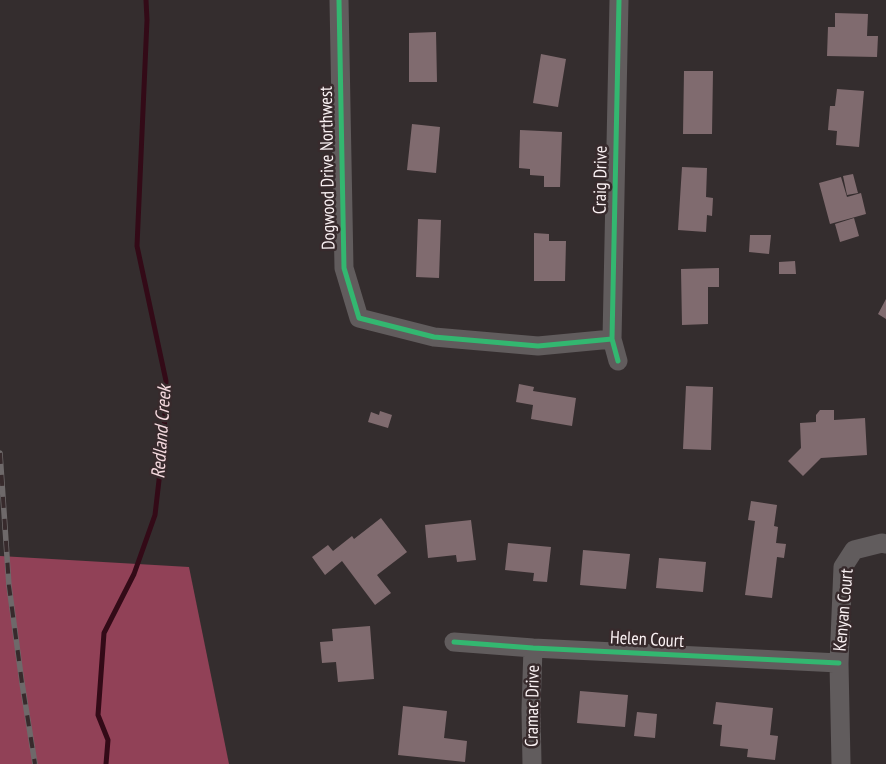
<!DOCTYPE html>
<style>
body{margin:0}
canvas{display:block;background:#342d2e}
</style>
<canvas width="886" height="764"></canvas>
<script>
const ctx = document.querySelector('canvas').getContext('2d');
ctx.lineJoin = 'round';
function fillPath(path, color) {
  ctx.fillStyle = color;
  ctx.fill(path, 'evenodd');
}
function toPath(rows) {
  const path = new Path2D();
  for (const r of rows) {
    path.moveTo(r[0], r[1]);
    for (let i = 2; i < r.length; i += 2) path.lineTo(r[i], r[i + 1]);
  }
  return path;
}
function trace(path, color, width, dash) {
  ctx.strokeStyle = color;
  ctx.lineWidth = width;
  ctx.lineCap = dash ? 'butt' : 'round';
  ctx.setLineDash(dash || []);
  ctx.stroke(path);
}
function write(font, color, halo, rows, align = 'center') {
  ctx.font = font + ' "PT Sans Narrow",sans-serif';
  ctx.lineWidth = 5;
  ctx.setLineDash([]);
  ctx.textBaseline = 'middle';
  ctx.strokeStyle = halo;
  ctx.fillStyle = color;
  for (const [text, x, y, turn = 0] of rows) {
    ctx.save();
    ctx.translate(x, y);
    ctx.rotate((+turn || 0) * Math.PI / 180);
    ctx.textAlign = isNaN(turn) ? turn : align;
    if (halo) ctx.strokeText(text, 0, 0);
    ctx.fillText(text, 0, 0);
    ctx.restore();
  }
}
fillPath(toPath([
 [0,556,189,567,229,764,0,764]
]), '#914157');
trace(toPath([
 [106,764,108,740,98,715,104,633,134,574,155,515,164,437,166,381,137,246,147,20,146,0]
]), '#330a17', 5);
fillPath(toPath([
 [835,13,868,14,867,36,878,36,877,57,827,56,828,27,835,27],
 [436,32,437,82,409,82,409,33],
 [541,54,566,59,558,107,533,103],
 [684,71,713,71,712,134,683,134],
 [837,89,864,91,859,147,836,145,837,131,828,130,830,106,835,106],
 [412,124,440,127,436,173,407,170],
 [520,130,562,132,560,187,544,187,544,176,530,175,530,169,519,168],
 [682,167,707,168,706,197,713,198,712,216,707,215,706,232,678,230],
 [853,174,858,193,847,195,843,176],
 [841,177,847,197,861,193,866,214,830,224,819,183],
 [854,218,859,236,840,242,835,224],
 [418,219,441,220,439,278,416,277],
 [534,233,549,234,549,241,566,241,565,281,534,281],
 [750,235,771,235,769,254,749,252],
 [795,261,796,274,779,274,779,262],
 [719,268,719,287,708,287,708,324,682,325,681,269],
 [886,299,886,319,878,314],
 [519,384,534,387,533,391,576,398,572,426,531,419,533,405,516,402],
 [686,386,713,387,711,450,683,449],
 [820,410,834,410,834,420,865,418,867,455,821,458,803,476,788,461,801,448,800,423,816,422,816,415],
 [380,411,392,415,388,428,368,422,371,412,379,415],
 [751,501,777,505,774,526,778,527,776,543,786,544,784,558,777,557,772,598,745,595,755,521,748,520],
 [381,518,407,552,377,575,391,593,375,605,342,561,325,575,312,557,328,545,333,551,352,536,354,539],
 [471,520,476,560,457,562,456,555,428,558,425,525],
 [508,543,551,547,547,582,533,581,534,573,505,570],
 [583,550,630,554,626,589,580,585],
 [659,558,706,562,703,592,656,588],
 [370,626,374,679,338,682,336,662,322,663,320,642,333,641,332,629],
 [580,691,628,695,625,727,577,723],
 [716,702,773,708,770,735,778,736,775,760,747,757,748,749,720,746,722,725,713,724],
 [403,706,447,711,444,738,467,741,465,762,398,755],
 [637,712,657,714,655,738,634,736]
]), '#806b6f');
trace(toPath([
 [339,0,344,268,359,318,434,337,538,346,612,339],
 [618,361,612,339,619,0],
 [454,642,533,648,839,663],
 [532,764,531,710,533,648],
 [841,764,839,663,843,567,854,550,882,543,886,544]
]), '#615c5d', 19);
const rail = toPath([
 [0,453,9,586,22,683,35,764]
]);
trace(rail, '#6e696a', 5.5);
trace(rail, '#372a2c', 4, [11]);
trace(toPath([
 [339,0,344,268,359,318,434,337,538,346,612,339],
 [618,361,612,339,619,0],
 [454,642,533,648,839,663]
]), '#33b770', 5);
write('18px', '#faf1f3', '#372a2c', [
 ["Dogwood Drive Northwest",328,168,-91],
 ["Craig Drive",601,180,-89],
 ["Kenyan Court",844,610,-85],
 ["Helen Court",647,640,3],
 ["Cramac Drive",533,706,-89]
]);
write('italic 19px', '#f6dbe0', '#372a2c', [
 ["Redland Creek",162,432,-86]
]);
</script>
